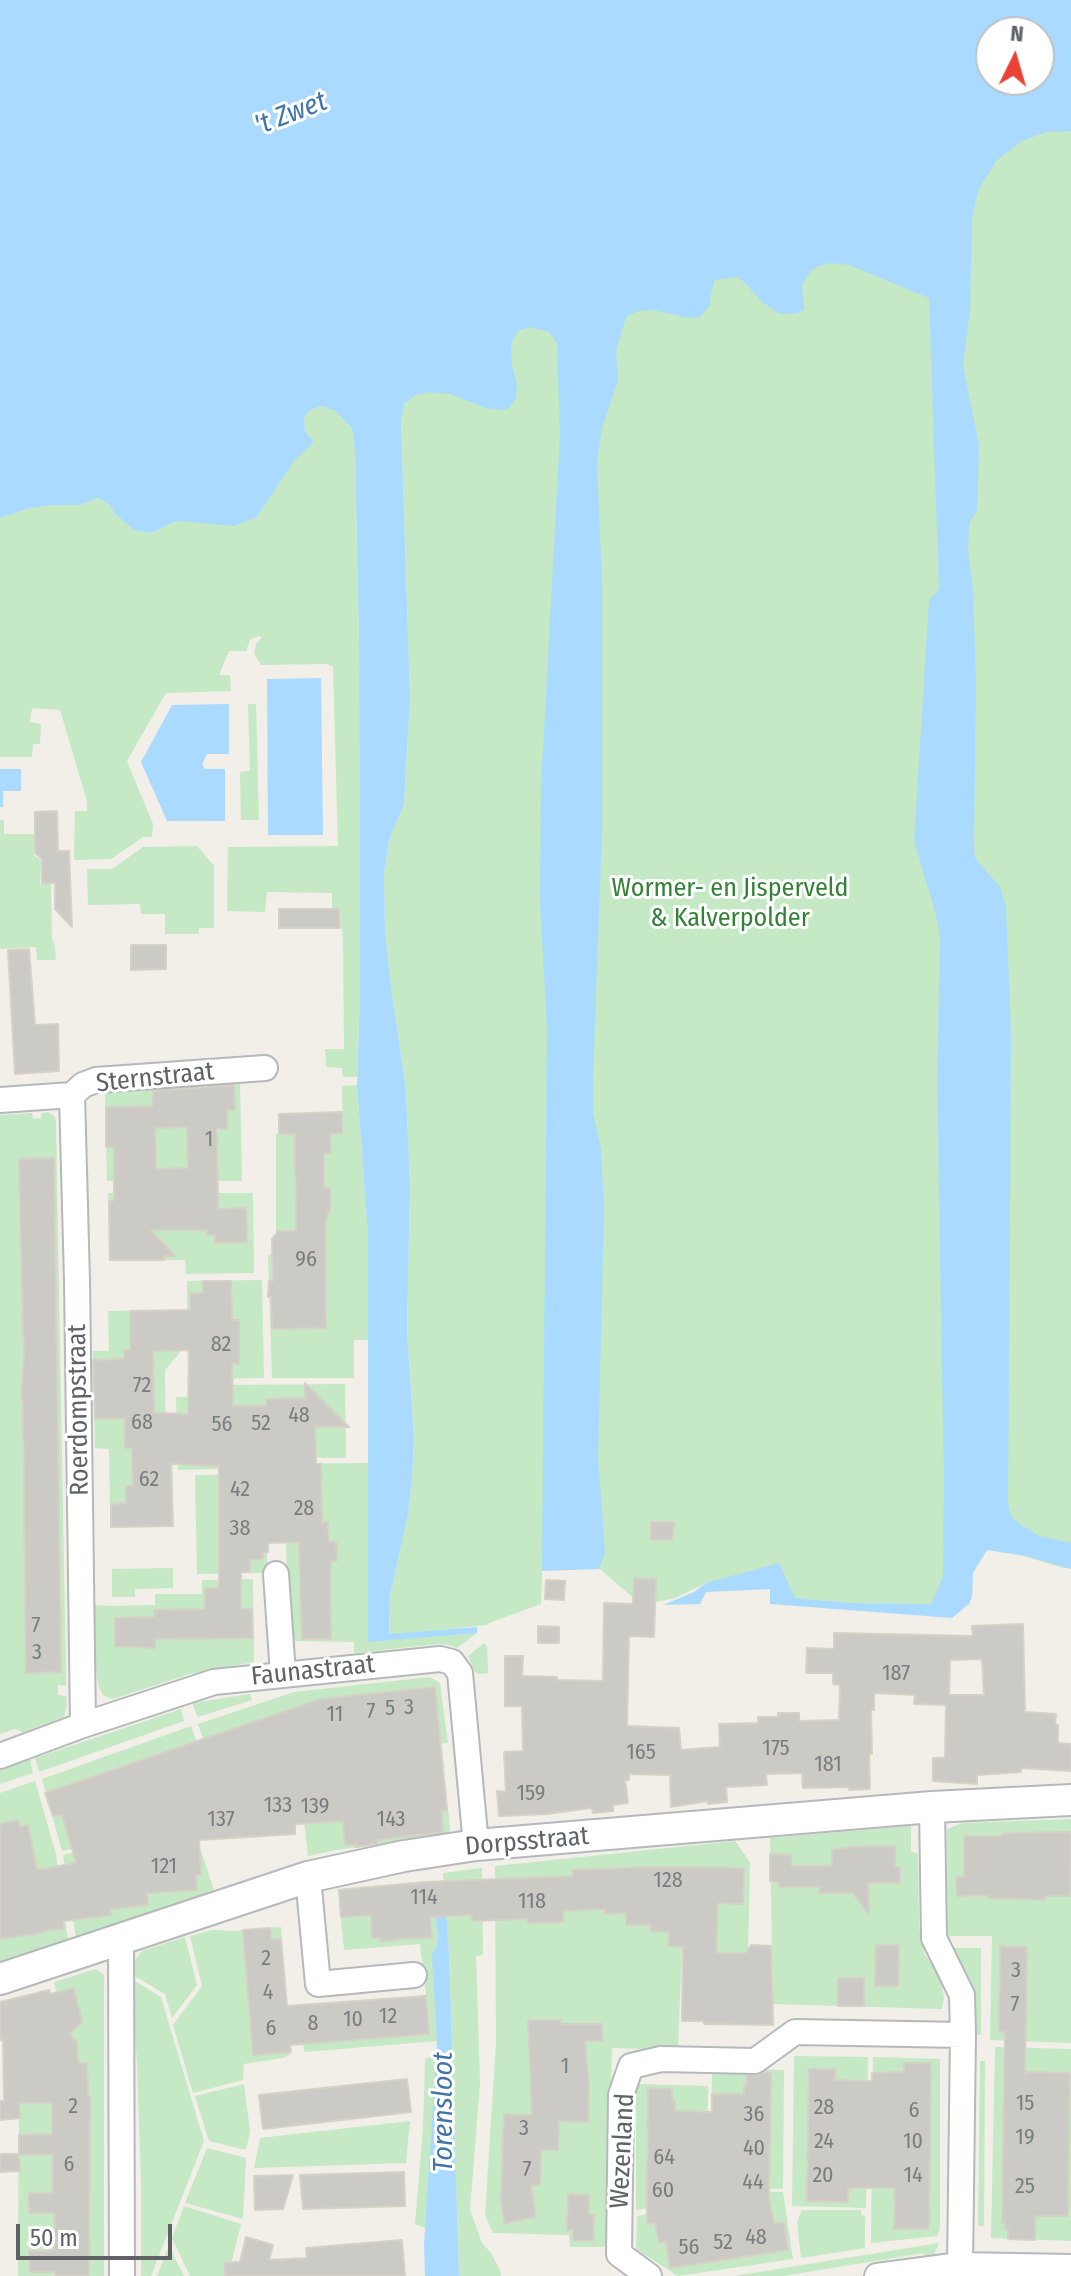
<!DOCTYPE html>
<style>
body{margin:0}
#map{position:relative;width:1071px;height:2276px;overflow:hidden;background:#f1efe8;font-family:"Fira Sans Condensed",sans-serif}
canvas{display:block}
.north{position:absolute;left:975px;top:16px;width:80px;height:80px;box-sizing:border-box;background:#fff;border:2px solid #bfc1c3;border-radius:50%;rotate:5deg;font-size:22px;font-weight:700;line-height:32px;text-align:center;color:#5f6368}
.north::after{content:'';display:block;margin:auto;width:28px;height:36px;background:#ea4335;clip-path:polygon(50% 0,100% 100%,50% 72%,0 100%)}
.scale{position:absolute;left:16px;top:2224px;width:156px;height:36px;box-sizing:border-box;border:4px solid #5f6368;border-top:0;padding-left:10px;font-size:24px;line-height:28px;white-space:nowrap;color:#5f6368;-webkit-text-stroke:6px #fff;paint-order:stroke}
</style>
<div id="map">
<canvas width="1071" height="2276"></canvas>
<div class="north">N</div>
<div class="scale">50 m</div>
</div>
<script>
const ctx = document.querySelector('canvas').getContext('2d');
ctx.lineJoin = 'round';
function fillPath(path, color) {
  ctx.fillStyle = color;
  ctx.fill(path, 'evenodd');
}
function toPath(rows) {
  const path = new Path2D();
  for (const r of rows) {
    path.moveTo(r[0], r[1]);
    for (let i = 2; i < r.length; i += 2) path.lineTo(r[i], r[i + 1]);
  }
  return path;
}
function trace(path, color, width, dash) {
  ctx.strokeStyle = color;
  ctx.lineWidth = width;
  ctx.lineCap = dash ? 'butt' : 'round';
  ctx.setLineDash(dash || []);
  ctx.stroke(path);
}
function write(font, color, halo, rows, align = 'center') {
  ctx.font = font + ' "Fira Sans Condensed",sans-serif';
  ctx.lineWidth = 6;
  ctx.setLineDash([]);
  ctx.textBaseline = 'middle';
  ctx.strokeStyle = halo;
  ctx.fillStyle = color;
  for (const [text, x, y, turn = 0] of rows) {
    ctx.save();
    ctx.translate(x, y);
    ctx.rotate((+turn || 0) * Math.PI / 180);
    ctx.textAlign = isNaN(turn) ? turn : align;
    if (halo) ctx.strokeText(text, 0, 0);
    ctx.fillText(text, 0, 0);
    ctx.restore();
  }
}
fillPath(toPath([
 [0,0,1071,0,1071,1567,1064,1568,1023,1556,988,1550,931,1604,852,1603,778,1597,778,1572,706,1583,675,1598,642,1605,600,1569,545,1570,542,1571,541,1604,489,1623,488,1625,389,1635,390,1596,408,1515,412,1479,414,1439,407,1330,410,1186,406,1090,392,994,385,932,384,873,389,840,404,804,410,698,401,421,404,402],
 [991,32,1039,32,1039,80,991,80],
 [322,406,335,411,352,428,355,452,359,639,360,992,357,1077,343,1077,342,1068,326,1067,325,1049,344,1049,343,941,340,909,332,908,332,893,267,892,265,912,227,911,228,847,338,846,333,667,327,664,261,665,254,654,256,644,262,637,258,636,250,640,246,651,229,651,219,675,230,675,231,691,166,693,127,761,153,824,152,837,143,837,111,859,74,860,75,811,87,811,87,801,60,710,32,708,30,722,41,724,40,744,33,744,32,757,0,757,0,518,27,509,52,505,80,505,97,498,108,503,115,514,134,530,151,533,177,521,246,521,257,517,294,460,314,442,305,431,304,418,310,410],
 [248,704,256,704,259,820,241,820,240,772,250,771],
 [0,820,4,820,4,834,34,834,34,855,41,860,40,884,51,884,52,939,55,946,56,960,37,960,36,947,0,949],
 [197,846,214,866,214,928,199,928,199,934,165,934,165,914,141,914,140,904,88,905,87,869,112,869,143,847],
 [240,1081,242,1181,107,1181,105,1091],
 [357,1085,368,1235,368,1340,354,1340,354,1378,272,1378,268,1256,276,1250,276,1134,343,1134,342,1086],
 [48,1112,55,1117,56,1121,66,1677,66,1686,58,1685,58,1695,66,1696,67,1704,64,1717,23,1732,15,1729,0,1734,0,1115,32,1113,33,1119,41,1118,42,1113],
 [108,1193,253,1193,254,1273,186,1274,185,1260,109,1261],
 [262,1280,264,1378,188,1379,187,1281],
 [182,1310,181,1351,165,1370,166,1447,172,1448,173,1505,110,1506,109,1449,95,1448,93,1351,109,1351,108,1311],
 [345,1384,346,1458,260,1457,248,1468,178,1470,176,1397,226,1396,227,1385],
 [368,1463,368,1641,477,1633,457,1648,450,1645,438,1644,354,1653,354,1642,288,1641,286,1543,276,1534,275,1464],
 [266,1474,267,1573,197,1574,195,1475],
 [173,1568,173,1588,135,1589,135,1597,112,1597,112,1569],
 [253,1579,254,1662,190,1674,113,1699,104,1696,99,1688,97,1676,92,1642,91,1605,113,1606,155,1605,155,1594,202,1594,202,1580],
 [484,1643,487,1646,488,1673,479,1674,475,1672,468,1656],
 [430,1677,440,1683,448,1743,371,1752,372,1758,442,1749,450,1829,448,1835,336,1850,308,1856,304,1821,223,1796,198,1724,294,1692],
 [250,1694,252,1700,198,1717,192,1703],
 [181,1709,184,1721,39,1772,35,1758],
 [191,1726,217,1798,85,1846,62,1851,42,1779],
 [30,1759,33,1773,0,1784,0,1769],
 [35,1781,56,1854,68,1940,0,1962,0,1793],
 [197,1810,200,1848,214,1890,76,1938,63,1855,79,1851],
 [1071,1819,1071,2043,990,2040,992,1936,948,1936,947,1829,963,1823],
 [911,1826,911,1851,918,1854,919,1927,924,1953,940,1977,944,1997,942,2009,773,2004,770,1838],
 [735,1841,750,1862,748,1952,707,1952,682,1944,678,2050,612,2048,607,2245,602,2247,570,2247,569,2235,493,2233,485,2215,496,2044,495,1866],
 [482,1868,483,1955,476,1956,480,2084,470,2210,482,2243,491,2253,500,2270,501,2276,459,2276,449,1955,443,1873],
 [430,1881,433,1893,438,1940,435,1995,437,2041,304,2052,300,2006,426,1995,420,1944,344,1950,338,1889],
 [281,1927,290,2055,283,2058,244,2064,243,2080,193,2093,173,2025,202,1986,190,1936,212,1930,234,1931],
 [185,1937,197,1985,172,2018,165,1994,131,1974,135,1960,142,1951],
 [950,1948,981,1948,981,2035,974,2034,974,1988,967,1973],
 [96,1969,104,1975,104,2276,18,2276,19,2085,69,2041,54,1982],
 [130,1978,161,1997,204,2141,151,2276,141,2276,141,2183,137,2062],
 [995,2047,1071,2049,1071,2241,991,2238],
 [437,2052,426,2228,415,2224,423,2127,425,2060],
 [794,2056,868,2057,866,2208,792,2206],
 [873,2057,940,2059,940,2229,937,2236,871,2243],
 [980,2061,985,2061,984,2226,978,2226],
 [712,2069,784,2070,783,2189,711,2187],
 [244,2084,250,2131,246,2150,209,2141,195,2096],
 [636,2084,708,2086,706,2199,636,2210],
 [410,2121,406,2163,254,2168,260,2138],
 [207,2148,246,2158,243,2219,185,2203],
 [711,2190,783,2192,793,2259,678,2276,636,2249,637,2216,710,2202],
 [184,2206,241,2224,228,2276,190,2276,172,2238],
 [802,2210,861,2210,861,2215,865,2216,865,2248,801,2258,797,2222],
 [939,2243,934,2255,926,2258,924,2253,783,2276,734,2276],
 [169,2246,184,2276,157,2276]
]), '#c5e8c5');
fillPath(toPath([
 [0,0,1071,0,1071,131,1046,132,1022,141,997,160,978,190,972,220,970,310,963,365,979,445,977,510,969,524,968,552,973,588,976,681,974,849,975,858,1000,887,1006,906,1011,1036,1008,1504,1011,1516,1021,1525,1039,1536,1071,1543,1071,1569,1022,1555,987,1550,973,1573,972,1597,969,1604,952,1618,770,1604,770,1589,706,1592,700,1604,663,1605,694,1592,706,1583,779,1563,795,1598,852,1603,931,1604,943,1577,944,1475,937,1084,940,936,936,915,914,841,929,600,939,589,929,298,849,265,831,263,818,266,810,272,802,285,804,310,797,313,780,314,762,302,747,285,738,277,715,280,711,292,710,305,700,317,689,318,653,310,638,311,626,317,616,351,618,380,602,428,597,462,602,583,602,834,593,1075,593,1113,601,1150,604,1208,598,1458,605,1552,599,1569,542,1571,547,1029,540,901,541,787,560,435,557,343,549,332,530,327,518,331,511,344,512,366,517,384,516,398,510,407,505,410,488,409,450,394,429,392,416,395,404,403,401,421,410,698,404,804,389,840,384,873,385,932,392,994,406,1090,410,1186,407,1330,414,1439,412,1479,408,1515,390,1596,389,1634,477,1627,477,1633,368,1642,368,1236,357,1085,360,992,359,639,355,452,352,428,335,411,322,406,310,410,304,418,305,431,314,442,294,461,257,517,234,526,177,521,151,533,134,530,115,514,108,503,97,498,80,505,52,505,27,509,0,518],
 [991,32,1039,32,1039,80,991,80],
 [321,678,323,835,268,835,267,679],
 [229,704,229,754,207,754,202,764,205,769,225,769,225,821,167,821,141,762,172,705],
 [0,769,21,769,21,791,3,791,3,807,0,807],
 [433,1893,445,1894,449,1955,459,2276,425,2276,424,2245,437,2041,432,1954,436,1948,438,1940]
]), '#aadaff');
const building = toPath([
 [57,811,58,851,69,851,72,927,55,909,55,883,42,883,42,859,35,853,35,812,57,811],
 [279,909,339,909,340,928,279,928,279,909],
 [131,945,166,945,166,969,131,970,131,945],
 [29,949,35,1025,58,1024,59,1071,15,1074,8,950,29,949],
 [234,1085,235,1110,227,1110,227,1129,217,1129,218,1209,246,1208,247,1242,215,1243,215,1235,207,1235,207,1230,151,1230,175,1256,164,1256,164,1260,110,1260,109,1201,114,1201,114,1147,106,1147,106,1107,153,1106,153,1091,234,1085],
 [187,1127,188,1168,156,1169,155,1128,187,1127],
 [342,1112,342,1133,330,1134,331,1153,324,1153,324,1188,330,1188,330,1212,328,1212,325,1226,326,1328,272,1329,271,1297,268,1297,269,1281,273,1281,272,1239,278,1231,296,1231,295,1134,279,1134,279,1114,342,1112],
 [54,1158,61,1672,26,1673,23,1400,21,1400,24,1360,19,1159,54,1158],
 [203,1281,231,1281,232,1320,239,1320,239,1364,232,1363,233,1406,266,1406,266,1399,305,1398,305,1383,349,1427,315,1427,316,1464,321,1464,322,1523,328,1522,329,1542,336,1542,337,1561,331,1561,330,1580,331,1639,302,1639,299,1542,268,1543,268,1552,262,1552,263,1559,250,1560,250,1572,241,1572,241,1609,252,1609,253,1638,155,1639,155,1648,115,1646,115,1618,154,1617,154,1610,205,1609,205,1588,219,1588,219,1466,171,1464,173,1526,111,1527,111,1504,126,1503,126,1486,133,1485,132,1448,125,1448,125,1418,95,1419,93,1360,124,1359,124,1350,130,1350,130,1311,190,1310,190,1293,203,1293,203,1281],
 [189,1350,188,1414,154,1413,153,1351,189,1350],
 [651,1522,674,1522,672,1540,651,1539,651,1522],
 [634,1578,656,1579,654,1637,629,1636,627,1726,679,1728,681,1750,720,1747,719,1724,758,1723,758,1717,778,1717,778,1713,799,1713,799,1721,839,1720,840,1685,833,1684,833,1673,806,1673,807,1648,834,1649,834,1633,973,1636,972,1626,1023,1624,1025,1712,1056,1714,1055,1725,1058,1725,1058,1743,1071,1744,1071,1771,1021,1768,1021,1772,977,1775,977,1784,933,1781,933,1758,945,1758,946,1705,914,1704,915,1695,874,1693,874,1710,871,1710,872,1754,869,1754,870,1789,849,1790,849,1787,803,1788,802,1773,766,1774,767,1785,726,1787,727,1802,708,1804,708,1801,671,1807,670,1775,629,1774,629,1780,625,1780,628,1803,613,1805,613,1811,593,1813,592,1808,546,1814,499,1816,497,1791,506,1792,504,1752,523,1751,522,1706,505,1706,505,1656,523,1656,522,1676,557,1677,557,1680,603,1681,604,1603,633,1604,634,1578],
 [982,1659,984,1695,949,1695,950,1660,982,1659],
 [546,1580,565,1581,564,1600,545,1599,546,1580],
 [538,1626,559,1627,559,1643,538,1643,538,1626],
 [435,1687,447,1810,441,1810,443,1832,377,1840,377,1844,356,1847,356,1844,345,1845,343,1821,295,1824,295,1834,199,1840,201,1874,196,1875,197,1890,147,1893,148,1905,110,1909,111,1915,63,1921,64,1928,42,1931,43,1933,0,1939,0,1824,18,1820,20,1827,28,1825,37,1870,76,1863,62,1815,53,1816,45,1793,321,1699,435,1687],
 [1071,1832,1070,1896,1045,1896,1045,1900,989,1898,989,1895,957,1896,956,1877,964,1877,964,1836,1000,1836,1005,1833,1071,1832],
 [895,1846,895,1867,900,1867,900,1883,868,1883,869,1915,853,1893,818,1893,821,1887,779,1887,779,1882,770,1881,770,1854,791,1855,791,1866,832,1866,832,1850,851,1847,895,1846],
 [655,1867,744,1868,743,1904,718,1903,716,1953,746,1953,751,1945,771,1946,773,2025,704,2024,704,2021,682,2021,683,1947,669,1946,669,1932,651,1931,651,1925,626,1925,626,1913,605,1914,605,1909,563,1911,563,1922,528,1923,528,1919,472,1921,472,1915,430,1917,432,1938,406,1938,380,1942,380,1938,372,1938,371,1915,341,1917,339,1890,427,1882,573,1876,573,1870,655,1867],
 [270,1928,271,1940,281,1939,287,2006,426,1996,429,2034,290,2045,291,2052,253,2055,243,1930,270,1928],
 [876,1945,899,1945,898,1986,875,1986,876,1945],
 [1000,1946,1027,1947,1025,2075,1027,2072,1070,2073,1068,2216,1035,2216,1035,2240,1008,2239,1008,2229,1005,2229,1005,2223,1002,2223,1005,2032,999,2032,1000,1946],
 [838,1978,864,1978,864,2006,838,2006,838,1978],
 [74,1988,82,2022,69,2034,77,2042,78,2063,87,2063,88,2095,90,2095,89,2276,55,2276,55,2272,30,2272,29,2251,54,2251,55,2213,29,2213,29,2193,53,2193,53,2154,19,2155,20,2171,0,2172,0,2154,19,2154,19,2135,52,2134,52,2103,19,2103,20,2118,0,2120,0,2101,4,2101,3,2039,0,2040,0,2002,49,1990,50,1994,74,1988],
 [528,2020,561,2020,561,2024,602,2024,602,2041,585,2041,589,2086,588,2122,559,2121,558,2150,541,2150,540,2185,531,2185,536,2217,505,2223,501,2202,504,2114,532,2115,528,2020],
 [904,2063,931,2063,929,2229,894,2229,895,2188,848,2188,848,2202,807,2201,809,2069,836,2069,835,2080,872,2081,872,2073,904,2072,904,2063],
 [764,2073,771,2073,769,2198,774,2224,784,2223,788,2250,670,2268,666,2241,659,2243,655,2223,648,2224,647,2213,648,2088,672,2089,672,2101,675,2101,675,2111,712,2112,712,2094,744,2094,744,2085,747,2085,747,2076,764,2073],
 [407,2079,411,2112,263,2129,259,2095,407,2079],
 [404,2172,405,2206,303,2209,300,2175,404,2172],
 [293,2175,283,2209,255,2210,254,2176,293,2175],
 [568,2194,589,2195,589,2214,594,2215,593,2241,573,2241,573,2229,567,2230,568,2194],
 [246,2237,273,2245,269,2260,307,2258,306,2248,402,2240,405,2276,225,2276,225,2263,240,2262,246,2237]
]);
fillPath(building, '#cccac5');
trace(building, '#d6d1c6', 2);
const minor = toPath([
 [72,1095,77,1281,83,1725],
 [0,1100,72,1095,83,1085,96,1080,265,1068],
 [276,1574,283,1674],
 [0,1756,83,1725,214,1682,440,1659,452,1662,460,1673,476,1845],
 [932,1807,934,1938,962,1995,963,2035,960,2265],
 [308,1877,318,1984,414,1975],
 [121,1938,122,2276],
 [649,2276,619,2254,621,2095,631,2066,661,2059,755,2061,795,2032,963,2035],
 [877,2276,960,2265,1071,2267]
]);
const tertiary = toPath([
 [0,1979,308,1877,404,1856,476,1845,932,1807,1071,1800]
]);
trace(minor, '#b5b8bc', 28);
trace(tertiary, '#b5b8bc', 34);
trace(minor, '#fff', 24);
trace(tertiary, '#fff', 30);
write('22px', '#7a7d7f', null, [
 ["1",209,1140],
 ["96",306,1260],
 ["82",221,1345],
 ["72",142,1386],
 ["48",299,1416],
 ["68",142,1423],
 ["52",261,1424],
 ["56",222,1425],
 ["62",149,1480],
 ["42",240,1490],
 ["28",304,1509],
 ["38",240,1529],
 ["7",36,1626],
 ["3",37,1653],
 ["187",896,1674],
 ["3",409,1708],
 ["5",390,1709],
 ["7",371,1712],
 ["11",335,1715],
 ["175",776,1749],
 ["165",641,1753],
 ["181",828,1765],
 ["159",531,1794],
 ["133",278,1806],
 ["139",315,1807],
 ["137",221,1820],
 ["143",391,1820],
 ["121",164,1867],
 ["128",668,1881],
 ["114",424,1898],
 ["118",532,1902],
 ["2",266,1959],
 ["3",1016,1971],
 ["4",268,1993],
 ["7",1015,2005],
 ["12",388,2017],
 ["10",353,2020],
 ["8",313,2024],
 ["6",271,2029],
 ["1",565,2067],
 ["15",1025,2104],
 ["2",73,2107],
 ["28",824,2108],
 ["6",914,2111],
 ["36",754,2115],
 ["3",524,2129],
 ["19",1025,2138],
 ["24",824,2142],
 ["10",913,2142],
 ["40",754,2149],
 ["64",664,2158],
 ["6",69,2165],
 ["7",527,2170],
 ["20",823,2176],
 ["14",913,2176],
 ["44",753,2183],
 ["25",1025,2187],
 ["60",663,2191],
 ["48",756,2238],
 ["52",723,2243],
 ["56",689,2248]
]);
write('26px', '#348238', '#fff', [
 ["Wormer- en Jisperveld",730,889],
 ["& Kalverpolder",730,919]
]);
write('26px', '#5f6368', '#fff', [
 ["Sternstraat",155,1078,-6],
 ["Roerdompstraat",79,1410,-91],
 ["Faunastraat",313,1671,-6],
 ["Dorpsstraat",527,1842,-5],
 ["Wezenland",623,2151,-87]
]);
write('italic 28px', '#4174aa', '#fff', [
 ["'t Zwet",291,114,-21],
 ["Torensloot",444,2112,-90]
]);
</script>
